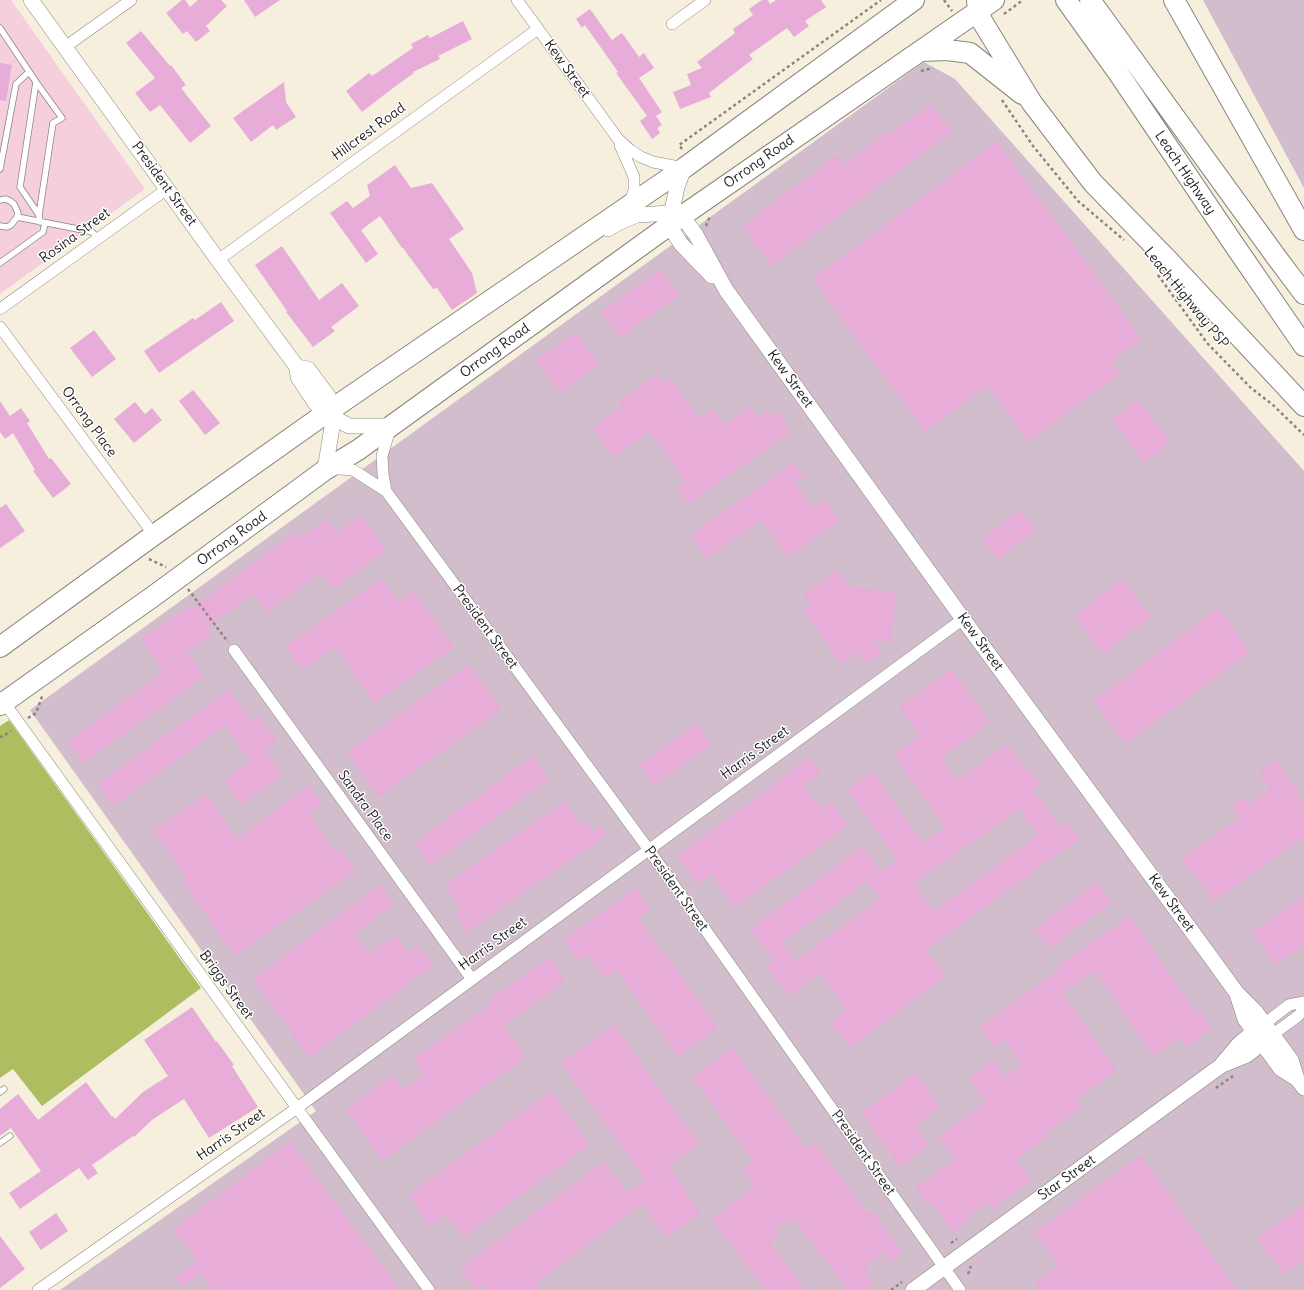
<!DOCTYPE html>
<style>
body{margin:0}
canvas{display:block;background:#f6efde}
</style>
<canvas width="1304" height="1290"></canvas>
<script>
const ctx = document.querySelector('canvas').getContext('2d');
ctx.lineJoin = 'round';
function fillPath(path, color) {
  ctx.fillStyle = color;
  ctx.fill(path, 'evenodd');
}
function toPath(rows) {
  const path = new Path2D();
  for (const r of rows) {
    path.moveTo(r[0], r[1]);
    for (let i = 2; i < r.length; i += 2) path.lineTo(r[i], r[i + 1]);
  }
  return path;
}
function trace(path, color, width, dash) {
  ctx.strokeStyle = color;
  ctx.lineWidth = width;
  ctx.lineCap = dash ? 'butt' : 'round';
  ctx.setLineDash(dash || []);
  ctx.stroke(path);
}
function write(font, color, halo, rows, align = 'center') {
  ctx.font = font + ' Delius,sans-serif';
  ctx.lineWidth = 3;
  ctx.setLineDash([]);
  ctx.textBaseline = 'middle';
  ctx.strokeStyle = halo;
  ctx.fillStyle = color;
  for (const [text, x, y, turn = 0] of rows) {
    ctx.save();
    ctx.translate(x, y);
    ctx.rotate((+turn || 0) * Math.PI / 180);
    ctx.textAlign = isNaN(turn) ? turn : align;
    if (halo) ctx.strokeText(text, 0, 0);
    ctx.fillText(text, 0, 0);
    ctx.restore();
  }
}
fillPath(toPath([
 [0,0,11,0,145,189,0,294]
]), '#f5cfdb');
fillPath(toPath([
 [1203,0,1304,0,1304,188],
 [924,62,955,79,1304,471,1304,1290,60,1290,316,1111,30,710]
]), '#d1bdcc');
fillPath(toPath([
 [9,720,201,988,42,1106,13,1069,0,1078,0,726]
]), '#aebd60');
fillPath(toPath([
 [182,0,185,0,190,7,198,0,221,0,227,6,206,26,210,31,196,42,187,31,183,34,166,13],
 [244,0,280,0,255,17],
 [762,0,768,0,770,4,776,0,821,0,826,7,805,21,809,26,794,37,787,28,749,55,753,59,709,93,711,97,680,109,673,92,691,85,687,74,702,68,697,62,735,33,733,29,753,15,749,9],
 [590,9,612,40,622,33,639,57,644,53,654,68,639,78,662,112,656,116,662,125,657,128,660,133,652,139,640,121,647,116,616,73,618,72,585,25,582,28,576,19],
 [463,21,472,39,438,56,440,59,413,72,414,73,393,88,362,112,346,91,369,73,372,76,413,48,411,44,428,35,430,38],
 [141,31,170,66,171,65,186,85,181,88,211,126,190,143,160,105,150,112,135,93,155,78,126,43],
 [0,63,12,65,6,101,0,100],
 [284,82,286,102,296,117,276,130,273,125,251,142,233,118],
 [931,104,952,132,771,266,742,226,837,155,844,164,887,132,889,135],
 [997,141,1142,339,1111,362,1120,374,1028,442,987,386,925,432,812,279],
 [395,165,411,188,432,183,464,229,449,239,472,273,477,293,452,310,437,288,433,289,403,248,402,248,380,216,361,230,378,254,366,263,330,213,347,201,353,208,370,196,367,185],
 [282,246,319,300,342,283,359,306,331,327,335,331,313,347,286,312,287,311,255,265],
 [660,269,679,295,620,338,601,312],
 [221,302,234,321,159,373,144,351,193,318,195,320],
 [94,330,116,359,92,377,70,348],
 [576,332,599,364,560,393,536,360],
 [657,374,663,382,669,377,699,419,713,409,724,425,751,406,758,417,768,410,772,416,777,412,791,432,688,504,677,488,685,482,650,431,613,457,592,428,621,407,618,402],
 [193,390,220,423,205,435,179,401],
 [1138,400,1170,442,1144,463,1112,420],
 [0,401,10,416,21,408,30,421,27,423,49,459,51,458,71,484,53,498,33,471,35,470,13,433,5,439,0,432],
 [135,402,145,414,152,408,162,420,134,443,114,419],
 [794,462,804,476,795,482,807,500,808,499,815,508,826,500,840,520,788,557,762,520,706,559,690,535],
 [6,504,25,531,0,548,0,508],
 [1020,510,1037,531,1027,539,1026,537,998,559,982,539],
 [361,515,387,550,333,589,321,572,267,612,254,594,207,628,212,635,187,653,204,677,83,763,68,741,164,672,141,639,191,605,193,608,295,532,299,539,326,519,336,532],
 [838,570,849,586,897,593,891,642,873,640,882,653,867,664,859,652,841,664,803,609,810,604,803,594],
 [382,578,399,602,414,591,454,647,374,703,335,647,302,670,285,647],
 [1122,579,1151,617,1103,654,1074,616],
 [1218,608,1250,652,1125,744,1094,701],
 [469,664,501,709,379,797,347,752],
 [951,669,990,722,942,757,946,761,945,762,958,780,1007,744,1026,771,1029,769,1040,784,1033,789,1052,815,1062,828,1068,823,1079,839,926,950,946,976,850,1048,830,1022,846,1010,820,973,788,996,766,967,774,961,750,929,863,846,881,872,897,860,847,789,872,771,923,843,945,827,894,755,920,736,899,707],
 [1019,809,1038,835,933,911,914,884],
 [867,881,879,899,796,961,783,943],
 [229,689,252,721,259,716,277,742,265,750,283,775,241,805,224,780,250,762,225,725,113,806,98,784],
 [697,724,712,745,653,786,639,765],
 [533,756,549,779,430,866,414,843],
 [810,757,821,772,804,785,821,808,830,801,848,826,734,908,711,874,698,884,677,856],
 [1275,760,1299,793,1296,795,1304,806,1304,837,1214,901,1191,869,1189,870,1181,859,1240,817,1231,806,1243,798,1248,805,1270,788,1259,772],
 [309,785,323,804,309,814,335,852,340,848,356,871,235,956,181,880,186,877,153,831,206,794,237,839],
 [565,801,581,824,586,820,593,831,601,826,607,835,467,932,455,915,461,910,444,885],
 [1097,882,1112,902,1050,948,1035,929],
 [380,885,394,904,355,933,370,954,395,935,408,952,418,945,433,966,309,1058,291,1034,293,1033,252,979],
 [635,888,650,909,639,918,665,956,666,955,718,1028,678,1057,616,970,604,978,588,954,579,961,564,940],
 [1304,895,1304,945,1275,965,1252,932],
 [1130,916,1197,1014,1200,1011,1212,1029,1187,1047,1181,1037,1153,1056,1095,971,1062,993,1117,1070,1077,1100,1083,1107,1046,1133,1048,1136,1016,1160,1031,1180,992,1209,987,1203,967,1217,970,1220,953,1233,931,1202,927,1205,915,1188,955,1159,939,1137,986,1102,969,1078,992,1060,1005,1077,1022,1064,1004,1040,994,1047,980,1027,1060,968,1059,965],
 [550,958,566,982,503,1025,526,1057,382,1161,346,1109,393,1075,403,1089,424,1074,413,1059,491,1004,488,1000],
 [192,1007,216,1042,217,1041,234,1065,232,1066,258,1107,209,1138,184,1099,152,1120,134,1137,133,1136,92,1165,98,1173,88,1180,79,1168,20,1209,9,1193,41,1171,11,1128,0,1136,0,1109,18,1094,38,1120,86,1082,112,1117,113,1116,115,1119,143,1092,168,1076,144,1040],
 [614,1025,699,1144,668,1166,701,1213,666,1238,642,1204,536,1283,541,1290,488,1290,484,1285,477,1290,475,1290,460,1268,604,1162,627,1193,645,1180,561,1063],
 [732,1047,806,1149,817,1145,867,1213,872,1211,903,1252,889,1263,885,1252,866,1266,872,1284,864,1290,848,1290,795,1220,776,1227,779,1236,770,1243,805,1290,766,1290,712,1219,755,1186,742,1169,753,1161,692,1077],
 [916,1072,941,1108,915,1126,929,1146,900,1167,861,1112,902,1084,901,1082],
 [551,1091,590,1145,463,1237,446,1214,430,1226,408,1195],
 [290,1142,400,1290,212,1290,200,1273,181,1287,174,1278,197,1261,173,1229],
 [1141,1155,1237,1290,1040,1290,1035,1282,1058,1266,1034,1232],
 [1304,1205,1304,1259,1283,1274,1257,1238],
 [56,1213,68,1231,41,1250,29,1232],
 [0,1236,25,1269,0,1288]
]), '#e8acd9');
const lane = toPath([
 [0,28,36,82,62,118,53,123,39,215,40,222],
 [36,82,20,187,39,215],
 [0,169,16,84,29,72],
 [0,200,6,199,10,201,14,204,18,213,17,217,11,225,7,227,0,226],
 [17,217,88,231,92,232,98,238],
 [0,263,43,232,45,223],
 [0,1092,4,1089],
 [0,1143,10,1136]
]);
const street = toPath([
 [517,0,618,139,630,150,641,157,653,162,684,168],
 [672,24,705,0],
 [65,47,131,0],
 [620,145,634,177,634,191,629,204],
 [218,260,538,29],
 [0,309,167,189],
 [0,327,154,535],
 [390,429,382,456,383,474,386,491,649,850,960,1290],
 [331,469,340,469,353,470,386,491],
 [234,650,471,978],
 [1,698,297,1108,429,1290],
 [1264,1024,1289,1005,1304,1002],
 [1272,1035,1298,1016,1304,1009],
 [38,1290,297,1108,963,619]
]);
const secondary = toPath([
 [31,0,218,260,297,367,298,377,316,404,329,411,340,421,349,426,391,426],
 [684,168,677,187,669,225,681,244,712,276],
 [608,229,618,223,637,215,671,213,682,216,696,235,726,290,963,619,1207,952,1236,992,1255,1011,1291,1060,1297,1079,1304,1088],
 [297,367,308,369,328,396,332,427,325,470],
 [1237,994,1245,1019,1262,1043,1281,1069,1297,1079],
 [1222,1064,1239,1044,1262,1025],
 [913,1290,1222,1065,1247,1055,1272,1035]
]);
const highway = toPath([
 [977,0,978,11,982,21,1032,103,1093,183,1167,259,1304,406],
 [1066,0,1119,74,1237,249,1304,346],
 [1090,0,1277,258,1304,294],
 [1174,0,1304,230],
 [921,51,947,50,970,53,1022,94],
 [0,647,154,535,329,411,684,168,914,0],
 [0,705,155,595,325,470,358,450,391,426,682,216,994,0]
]);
trace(lane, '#89867d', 7);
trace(street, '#89867d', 12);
trace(secondary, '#89867d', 16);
trace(highway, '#89867d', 22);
trace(toPath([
 [944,0,952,11],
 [1004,14,1023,0],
 [921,71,933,68],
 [1002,100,1033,146,1078,201,1124,240],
 [682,149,679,145,881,0],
 [706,226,710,216],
 [1158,275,1207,343,1251,388,1273,405,1304,435],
 [149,559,166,567],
 [188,589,228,642],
 [28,718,36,713,43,694],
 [0,736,2,737,11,731],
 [1216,1088,1233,1076],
 [951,1243,957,1239],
 [968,1274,971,1266],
 [891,1290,902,1282]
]), '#89867d', 2.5, [3, 3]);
trace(lane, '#fff', 5.5);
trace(street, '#fff', 11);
trace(secondary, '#fff', 15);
trace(highway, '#fff', 20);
write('14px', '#1c1c1c', '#fff', [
 ["Kew Street",567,69,54],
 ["Hillcrest Road",369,132,-36],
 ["Orrong Road",759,162,-35],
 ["Leach Highway",1185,173,56],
 ["President Street",164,184,54],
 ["Rosina Street",75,236,-36],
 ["Leach Highway PSP",1186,298,51],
 ["Orrong Road",495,351,-36],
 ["Kew Street",790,379,54],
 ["Orrong Place",89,422,54],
 ["Orrong Road",232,539,-36],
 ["President Street",485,627,54],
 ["Kew Street",980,642,54],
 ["Harris Street",755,753,-36],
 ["Sandra Place",365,806,54],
 ["President Street",676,889,55],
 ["Kew Street",1171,903,54],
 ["Harris Street",493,944,-36],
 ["Briggs Street",226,985,54],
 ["Harris Street",231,1135,-35],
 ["President Street",863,1153,55],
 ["Star Street",1067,1178,-36]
]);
</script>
